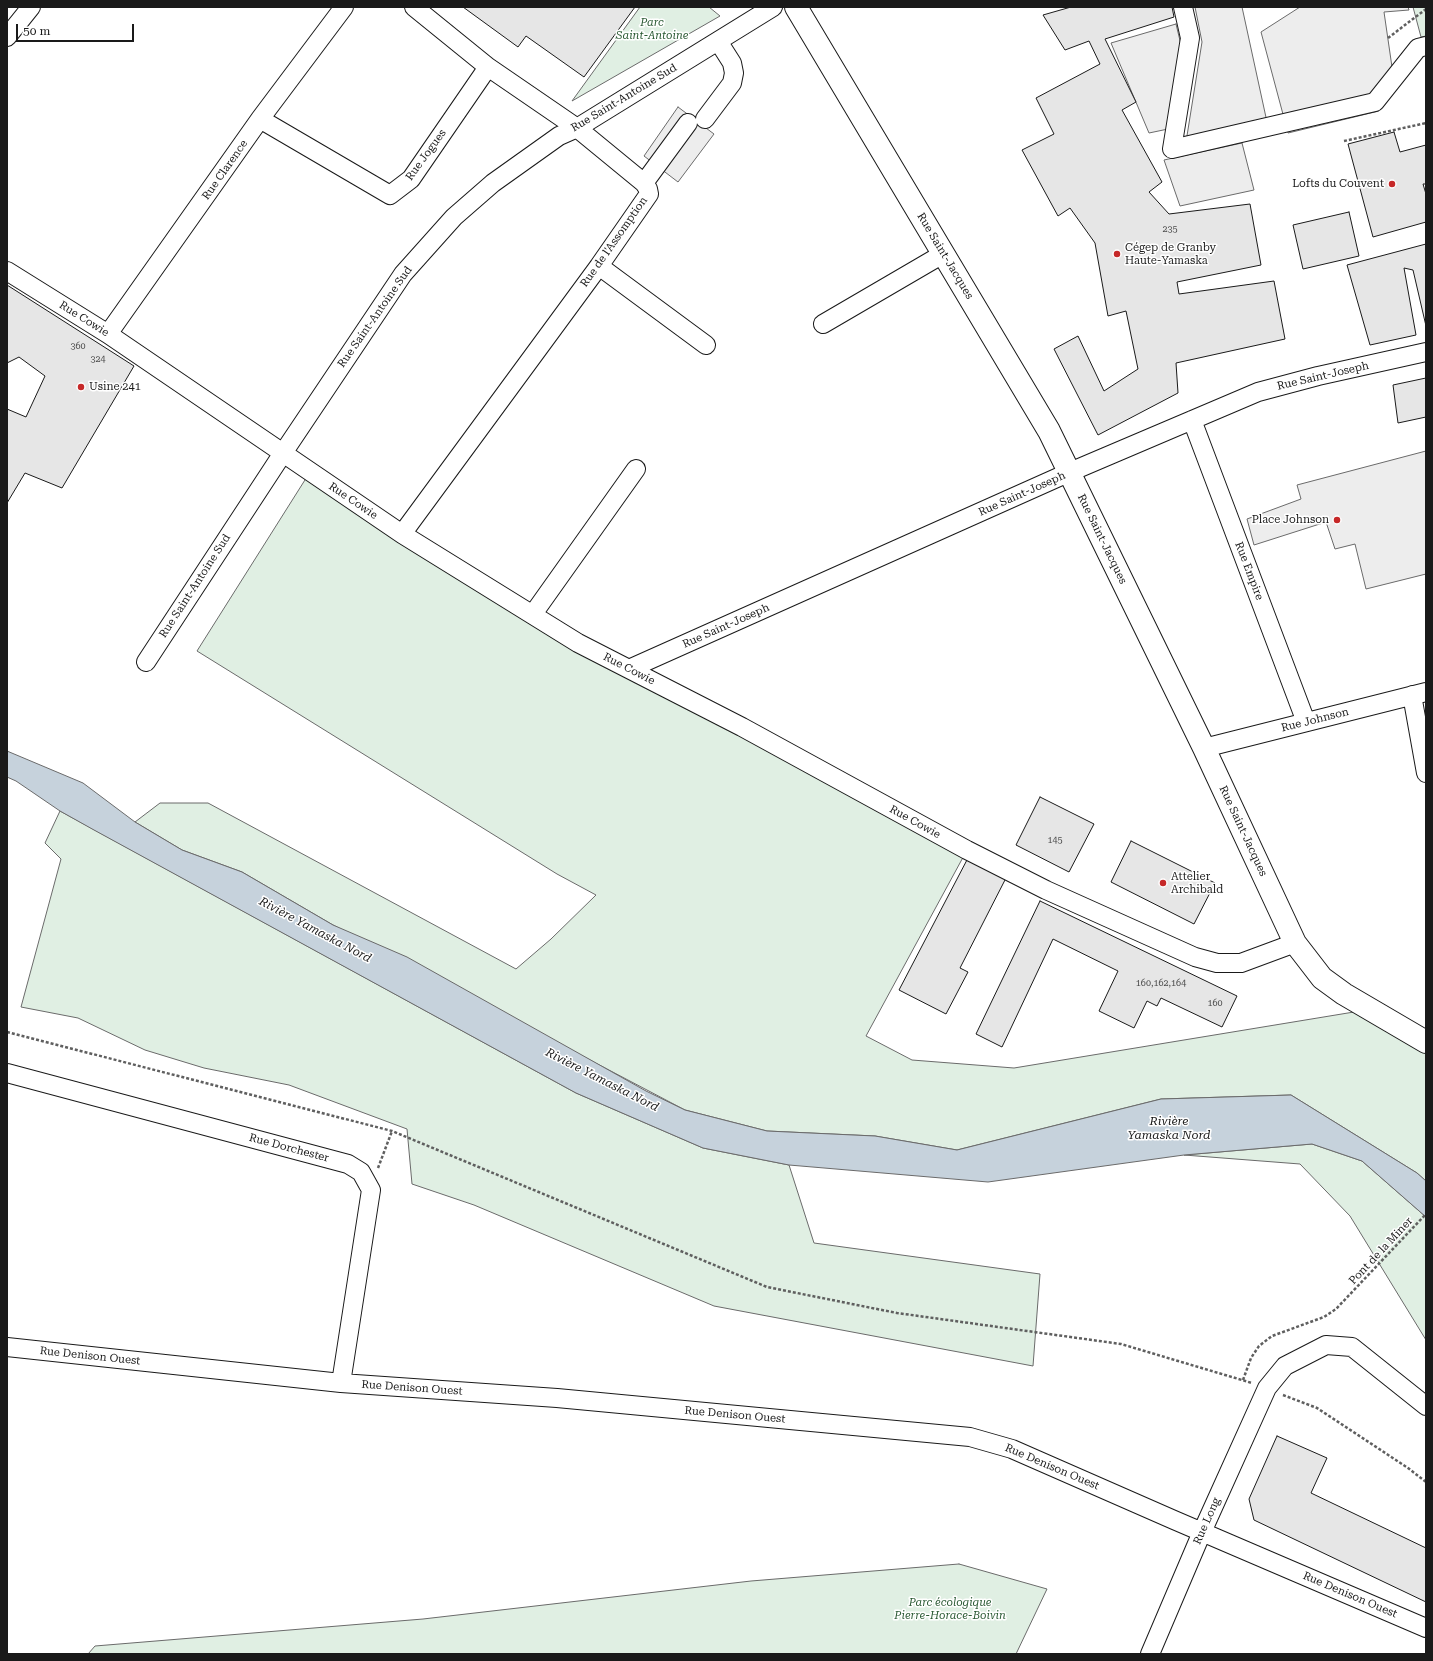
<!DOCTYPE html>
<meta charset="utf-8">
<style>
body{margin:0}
#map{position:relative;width:1433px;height:1661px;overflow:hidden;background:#fff;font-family:"Roboto Serif",serif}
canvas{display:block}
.frame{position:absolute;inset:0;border:8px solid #1a1a1a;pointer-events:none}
.scale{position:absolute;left:16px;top:24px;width:118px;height:18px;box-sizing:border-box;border:2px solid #1a1a1a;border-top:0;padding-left:5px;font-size:12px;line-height:14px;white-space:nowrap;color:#1a1a1a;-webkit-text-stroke:3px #fff;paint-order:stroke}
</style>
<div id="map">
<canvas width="1433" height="1661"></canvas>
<div class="frame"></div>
<div class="scale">50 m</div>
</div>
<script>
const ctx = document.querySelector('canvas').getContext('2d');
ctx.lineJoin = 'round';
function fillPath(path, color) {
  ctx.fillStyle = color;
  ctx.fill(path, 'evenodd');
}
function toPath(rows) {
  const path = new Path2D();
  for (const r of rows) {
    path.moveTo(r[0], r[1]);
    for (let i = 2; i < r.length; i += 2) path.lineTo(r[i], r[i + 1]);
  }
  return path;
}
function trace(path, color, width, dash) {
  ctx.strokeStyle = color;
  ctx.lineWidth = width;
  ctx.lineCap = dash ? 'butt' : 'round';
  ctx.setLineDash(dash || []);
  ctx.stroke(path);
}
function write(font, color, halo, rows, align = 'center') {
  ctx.font = font + ' "Roboto Serif",serif';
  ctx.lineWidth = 3;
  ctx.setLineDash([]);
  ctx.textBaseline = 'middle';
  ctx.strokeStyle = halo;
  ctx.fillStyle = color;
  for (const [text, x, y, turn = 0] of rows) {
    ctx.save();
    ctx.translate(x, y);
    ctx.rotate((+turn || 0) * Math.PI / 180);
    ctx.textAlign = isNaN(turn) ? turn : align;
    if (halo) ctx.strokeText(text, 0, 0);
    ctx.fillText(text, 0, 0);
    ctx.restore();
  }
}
const green = toPath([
 [640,7,709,7,720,16,572,101,640,7],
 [1413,7,1426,7,1426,36,1421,37,1413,7],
 [310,472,578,643,967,850,866,1036,912,1060,1014,1068,1366,1010,1426,1042,1426,1181,1417,1173,1291,1095,1161,1099,957,1150,875,1136,767,1131,685,1110,333,925,242,872,182,850,135,822,160,803,208,803,516,969,551,939,596,895,557,874,197,651,310,472],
 [60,811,576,1093,703,1148,789,1165,814,1243,1040,1274,1033,1366,714,1306,474,1205,412,1184,407,1129,289,1085,204,1068,145,1050,78,1018,21,1007,61,859,45,843,60,811],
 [1312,1144,1362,1161,1426,1217,1426,1340,1350,1216,1300,1164,1184,1155,1312,1144],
 [959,1564,1047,1589,1016,1654,88,1654,95,1646,423,1619,751,1581,959,1564]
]);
fillPath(green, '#e0efe3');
trace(green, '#6a6a6a', 1);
const parking = toPath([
 [1195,7,1242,7,1267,122,1186,142,1202,42,1195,7],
 [1300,7,1408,7,1409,10,1384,12,1392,67,1376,91,1379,111,1288,133,1261,32,1300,7],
 [1176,24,1182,49,1168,129,1149,133,1111,43,1176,24],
 [678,107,714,134,678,182,644,156,678,107],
 [1242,143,1254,190,1180,206,1164,160,1242,143],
 [1426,451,1426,574,1366,589,1355,544,1335,549,1326,522,1254,545,1247,519,1301,499,1297,485,1426,451]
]);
fillPath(parking, '#ededed');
trace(parking, '#6a6a6a', 1);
const water = toPath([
 [7,751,83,783,135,822,182,850,242,872,333,925,407,957,646,1091,685,1110,767,1131,875,1136,957,1150,1161,1099,1291,1095,1417,1173,1426,1181,1426,1217,1362,1161,1312,1144,1184,1155,988,1182,789,1165,703,1148,576,1093,94,830,60,811,16,781,7,777,7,751]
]);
fillPath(water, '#c6d2dc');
trace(water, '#6a6a6a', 1);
const building = toPath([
 [463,7,635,7,584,77,526,36,518,47,463,7],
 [1071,7,1172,7,1174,17,1105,39,1136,102,1122,110,1162,182,1149,192,1169,214,1250,204,1261,265,1177,282,1179,294,1274,281,1285,339,1176,363,1178,393,1098,435,1054,349,1078,336,1104,391,1138,369,1126,311,1108,316,1095,243,1070,208,1058,216,1022,150,1054,134,1036,98,1100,64,1089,41,1065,50,1043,15,1071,7],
 [1394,132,1400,152,1426,145,1426,184,1423,184,1426,194,1426,222,1373,237,1348,144,1394,132],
 [1349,212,1359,256,1303,269,1293,225,1349,212],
 [1426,244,1426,326,1413,270,1404,268,1416,335,1370,345,1347,265,1426,244],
 [7,285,134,366,62,488,25,473,7,503,7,409,26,417,45,376,19,357,7,363,7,285],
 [1426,378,1426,417,1398,423,1393,385,1426,378],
 [1040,797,1094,824,1069,872,1016,845,1040,797],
 [1131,841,1215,883,1194,924,1111,882,1131,841],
 [968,858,1006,878,960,968,968,972,946,1014,899,990,968,858],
 [1040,901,1237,996,1222,1027,1161,998,1157,1006,1147,1001,1134,1028,1099,1011,1118,971,1053,939,1002,1047,976,1034,1040,901],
 [1277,1436,1327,1458,1311,1493,1426,1548,1426,1602,1254,1520,1249,1499,1277,1436]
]);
fillPath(building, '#e6e6e6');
trace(building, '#1a1a1a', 1);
const minor = toPath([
 [1183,7,1190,38,1172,149,1375,102,1418,48,1426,46],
 [7,37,31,7],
 [260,119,390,195,411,179,488,67],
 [705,119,732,83,734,73,732,63,718,41],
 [644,183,688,123],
 [599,266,706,345],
 [7,271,108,334,402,534,578,643,742,727,967,850,1046,890,1195,957,1217,963,1241,963,1295,943],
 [823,324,943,254],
 [108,334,260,119,344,7],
 [1192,420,1306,722],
 [402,534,599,266,649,194,648,189,644,183,577,128,488,67,414,7],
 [533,614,636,469],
 [146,662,283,453,403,274,454,217,493,183,559,136,577,128,773,7],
 [629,669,1070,472,1258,392,1318,376,1426,352],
 [1412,695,1426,773],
 [1204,748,1426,692],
 [7,1073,348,1164,361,1172,371,1190,341,1383],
 [7,1347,341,1383,557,1398,970,1437,1012,1449,1174,1520,1426,1628],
 [1150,1654,1202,1532,1267,1388,1285,1366,1326,1345,1352,1347,1426,1406]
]);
const major = toPath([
 [796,7,1049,431,1204,748,1295,943,1322,978,1344,994,1426,1042]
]);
trace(minor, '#1a1a1a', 20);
trace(major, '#1a1a1a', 24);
trace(toPath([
 [1388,38,1426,9],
 [1344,141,1426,123],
 [7,1032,392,1131,767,1287,897,1313,1121,1344,1252,1383],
 [378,1168,392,1131],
 [1243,1380,1251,1358,1259,1346,1272,1336,1324,1317,1336,1309,1426,1214],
 [1283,1395,1317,1408,1408,1468,1426,1482]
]), '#5f5f5f', 2.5, [3, 2]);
trace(minor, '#fff', 18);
trace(major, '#fff', 22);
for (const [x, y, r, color] of [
 [1392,184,4,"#c62828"],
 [1117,254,4,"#c62828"],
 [81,387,4,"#c62828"],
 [1337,520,4,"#c62828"],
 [1163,883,4,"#c62828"]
]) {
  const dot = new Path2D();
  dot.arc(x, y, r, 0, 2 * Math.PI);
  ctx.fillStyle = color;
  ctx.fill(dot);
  trace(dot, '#fff', 1.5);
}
write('9px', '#4d4d4d', null, [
 ["235",1170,229],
 ["360",78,346],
 ["324",98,359],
 ["145",1055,840],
 ["160,162,164",1161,983],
 ["160",1215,1003]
]);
write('italic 11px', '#2b5a34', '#fff', [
 ["Parc",652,23],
 ["Saint-Antoine",652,36],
 ["Parc écologique",950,1603],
 ["Pierre-Horace-Boivin",950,1616]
]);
write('11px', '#1a1a1a', '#fff', [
 ["Rue Saint-Antoine Sud",624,98,-31],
 ["Rue Jogues",426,155,-54],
 ["Rue Clarence",225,170,-55],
 ["Rue de l'Assomption",614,242,-55],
 ["Rue Saint-Jacques",945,256,59],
 ["Rue Saint-Antoine Sud",375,317,-55],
 ["Rue Cowie",84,319,32],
 ["Rue Saint-Joseph",1323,376,-13],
 ["Rue Saint-Joseph",1022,494,-24],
 ["Rue Cowie",353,501,34],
 ["Rue Saint-Jacques",1102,539,64],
 ["Rue Empire",1249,571,69],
 ["Rue Saint-Antoine Sud",195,586,-57],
 ["Rue Saint-Joseph",726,626,-24],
 ["Rue Cowie",629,669,27],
 ["Rue Johnson",1315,720,-14],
 ["Rue Cowie",915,822,29],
 ["Rue Saint-Jacques",1243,831,65],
 ["Rue Dorchester",289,1148,15],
 ["Pont de la Miner",1381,1251,-47],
 ["Rue Denison Ouest",90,1356,6],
 ["Rue Denison Ouest",412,1388,4],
 ["Rue Denison Ouest",735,1415,5],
 ["Rue Denison Ouest",1052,1467,23],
 ["Rue Long",1207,1521,-66],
 ["Rue Denison Ouest",1350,1595,23]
]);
write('11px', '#1a1a1a', '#fff', [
 ["Lofts du Couvent",1384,184,"right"],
 ["Cégep de Granby",1125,248],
 ["Haute-Yamaska",1125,261],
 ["Usine 241",89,387],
 ["Place Johnson",1329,520,"right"],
 ["Attelier",1171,877],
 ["Archibald",1171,890]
], 'left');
write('italic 12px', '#1a1a1a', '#fff', [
 ["Rivière Yamaska Nord",315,930,28],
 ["Rivière Yamaska Nord",602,1080,27],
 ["Rivière",1169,1121],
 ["Yamaska Nord",1169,1135]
]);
</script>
